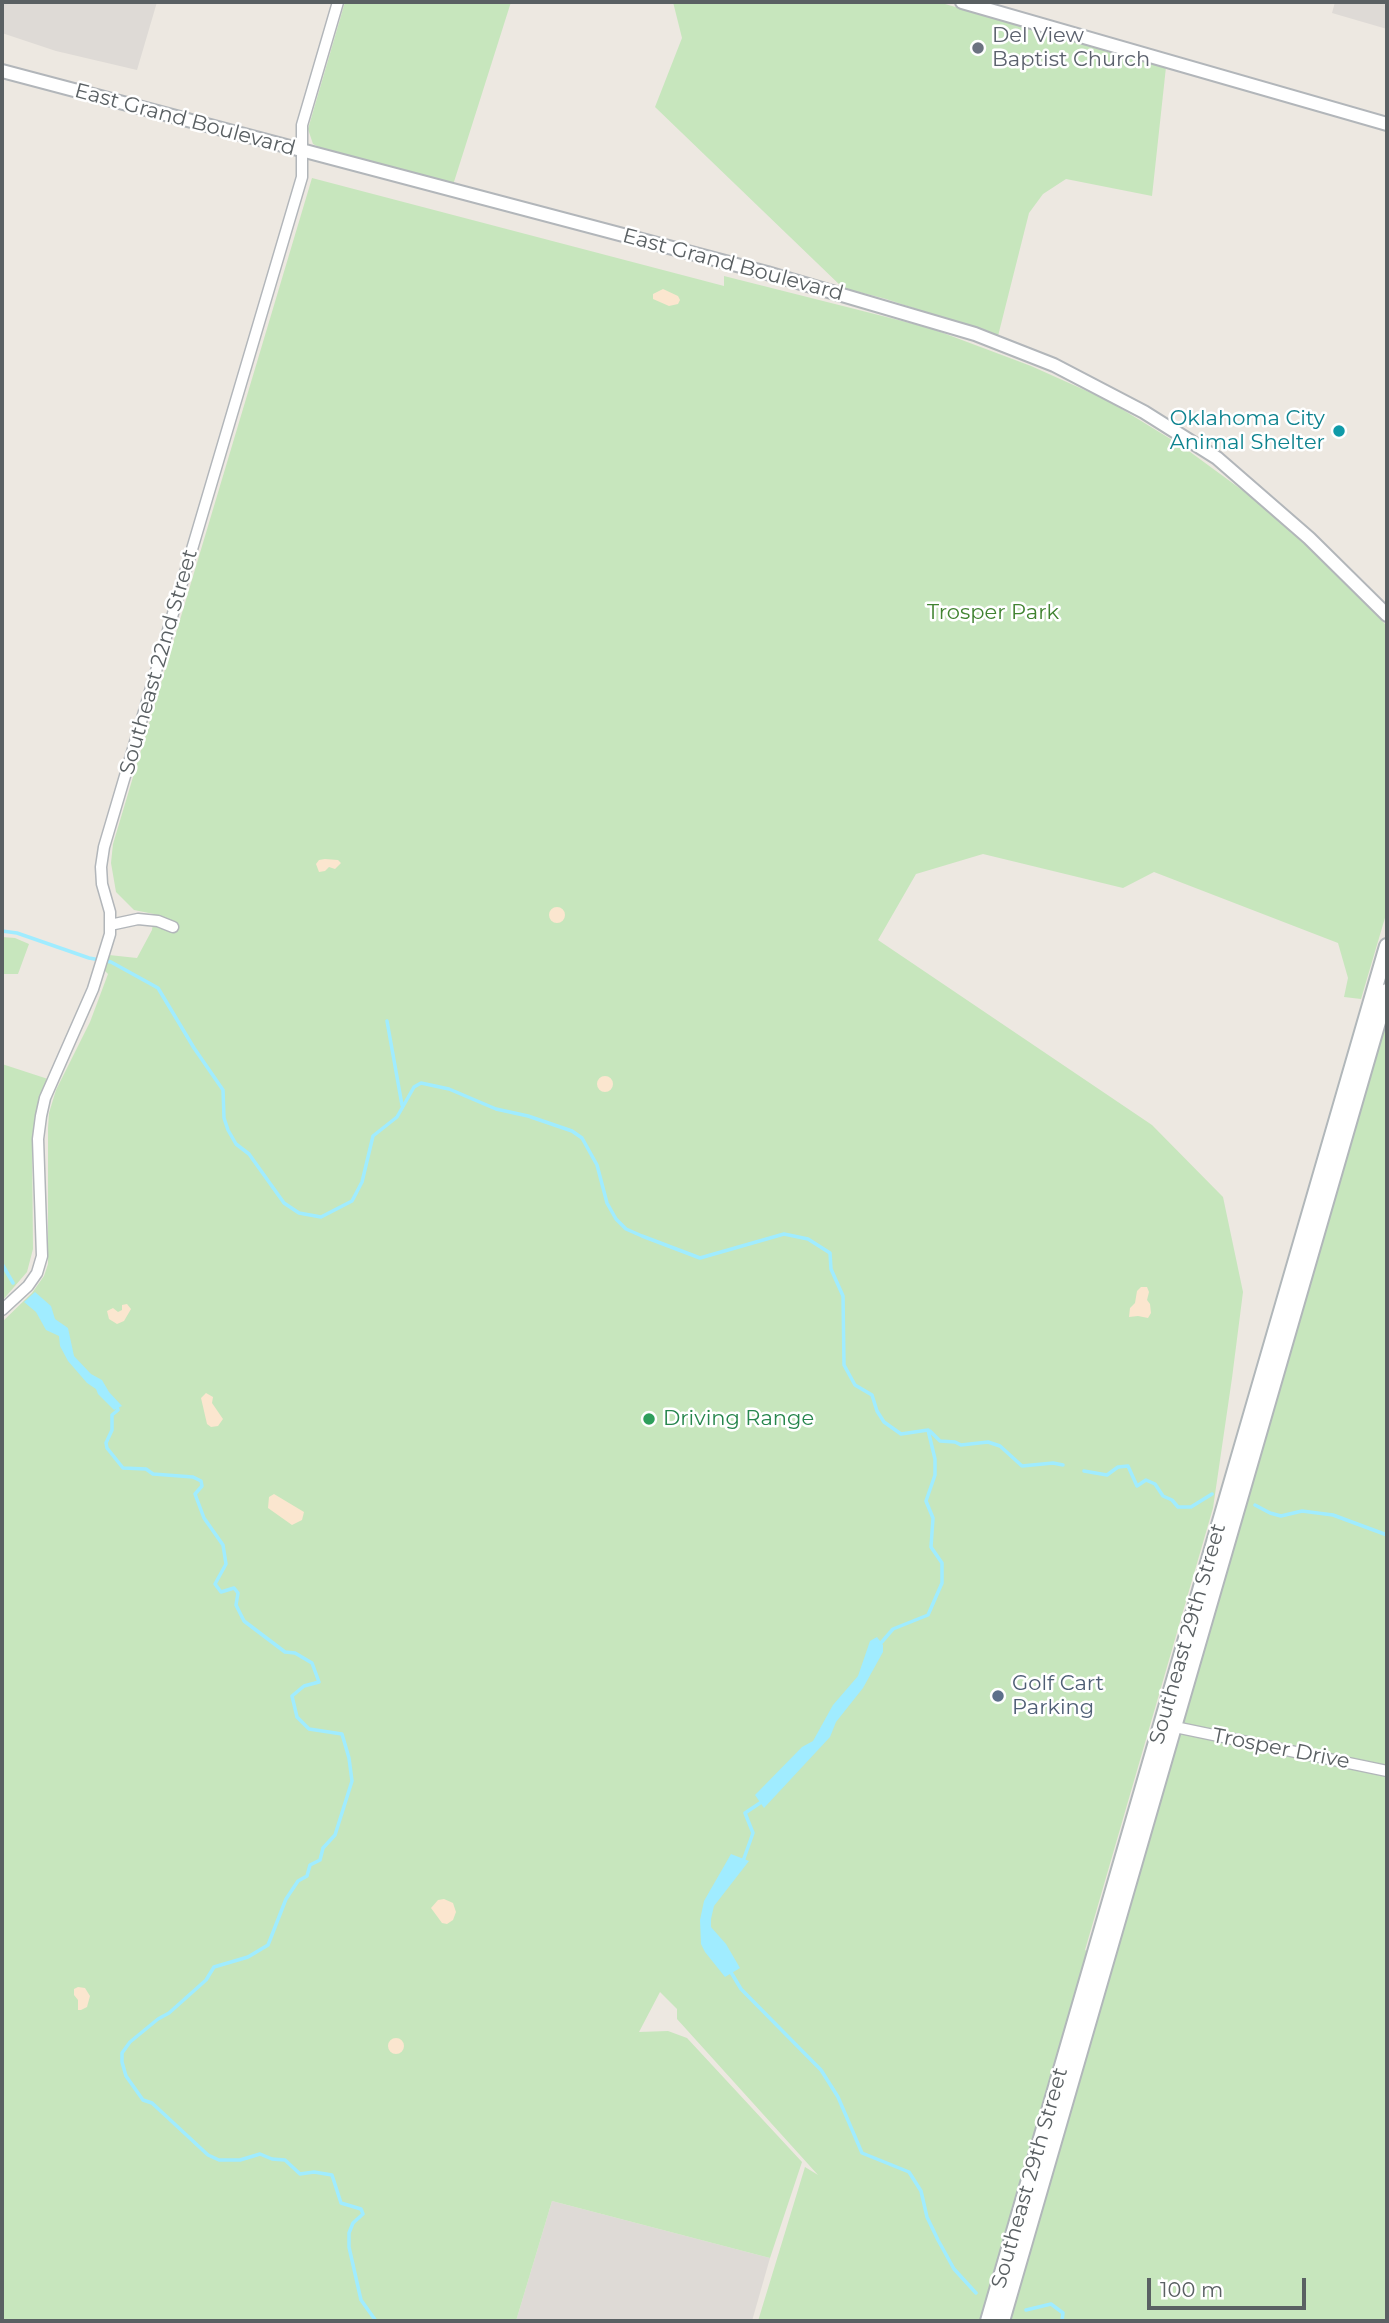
<!DOCTYPE html>
<style>
body{margin:0}
#map{position:relative;width:1389px;height:2323px;overflow:hidden;background:#ede8e1;font-family:Montserrat,sans-serif}
canvas{display:block}
.frame{position:absolute;inset:0;border:4px solid #5a6063;pointer-events:none}
.scale{position:absolute;left:1147px;top:2278px;width:159px;height:32px;box-sizing:border-box;border:4px solid #5a6063;border-top:0;padding-left:9px;font-size:21px;line-height:24px;white-space:nowrap;color:#5a6063;-webkit-text-stroke:5px #fff;paint-order:stroke}
</style>
<div id="map">
<canvas width="1389" height="2323"></canvas>
<div class="frame"></div>
<div class="scale">100 m</div>
</div>
<script>
const ctx = document.querySelector('canvas').getContext('2d');
ctx.lineJoin = 'round';
function fillPath(path, color) {
  ctx.fillStyle = color;
  ctx.fill(path, 'evenodd');
}
function toPath(rows) {
  const path = new Path2D();
  for (const r of rows) {
    if (r.length === 3) {
      path.moveTo(r[0] + r[2], r[1]);
      path.arc(r[0], r[1], r[2], 0, 2 * Math.PI);
      continue;
    }
    path.moveTo(r[0], r[1]);
    for (let i = 2; i < r.length; i += 2) path.lineTo(r[i], r[i + 1]);
  }
  return path;
}
function trace(path, color, width, dash) {
  ctx.strokeStyle = color;
  ctx.lineWidth = width;
  ctx.lineCap = dash ? 'butt' : 'round';
  ctx.setLineDash(dash || []);
  ctx.stroke(path);
}
function write(font, color, halo, rows, align = 'center') {
  ctx.font = font + ' Montserrat,sans-serif';
  ctx.lineWidth = 5;
  ctx.setLineDash([]);
  ctx.textBaseline = 'middle';
  ctx.strokeStyle = halo;
  ctx.fillStyle = color;
  for (const [text, x, y, turn = 0] of rows) {
    ctx.save();
    ctx.translate(x, y);
    ctx.rotate((+turn || 0) * Math.PI / 180);
    ctx.textAlign = isNaN(turn) ? turn : align;
    if (halo) ctx.strokeText(text, 0, 0);
    ctx.fillText(text, 0, 0);
    ctx.restore();
  }
}
fillPath(toPath([
 [2,2,157,2,137,70,56,51,2,33],
 [1335,2,1387,2,1387,29,1332,13],
 [552,2201,770,2258,752,2321,516,2321]
]), '#dedad6');
fillPath(toPath([
 [345,2,511,2,453,185,325,150,313,144,308,129],
 [673,2,938,2,1166,67,1152,196,1066,179,1043,194,1029,213,998,336,886,299,843,288,655,107,682,38],
 [312,178,724,286,724,276,930,328,1031,366,1107,400,1182,446,1272,512,1310,547,1387,626,1387,911,1361,999,1344,997,1348,978,1338,943,1154,872,1123,888,983,854,916,874,878,940,1152,1125,1223,1197,1243,1292,1232,1378,1213,1508,1085,1950,1114,1964,1387,1019,1387,2321,758,2321,805,2167,818,2175,677,2019,677,2009,660,1992,639,2032,668,2031,687,2038,802,2162,770,2258,552,2201,516,2321,2,2321,2,1322,32,1293,44,1276,48,1264,48,1128,49,1113,56,1090,90,1022,108,974,104,970,109,955,137,958,152,930,154,914,134,910,116,892,111,863,113,844],
 [2,937,15,938,29,944,18,974,2,974],
 [2,1064,51,1080,39,1106,32,1141,33,1249,27,1272,2,1301]
]), '#c7e6bd');
fillPath(toPath([
 [663,289,678,296,680,300,678,304,669,306,653,299,653,294],
 [325,859,338,860,341,863,335,869,329,867,325,871,319,872,316,864,319,860],
 [557,915,8],
 [605,1084,8],
 [1141,1287,1147,1287,1149,1292,1147,1300,1150,1304,1151,1313,1148,1318,1138,1316,1129,1317,1130,1308,1135,1303,1137,1291],
 [127,1304,131,1309,124,1321,117,1324,109,1319,107,1311,113,1308,118,1312,122,1310,122,1305],
 [206,1393,213,1397,212,1403,223,1419,218,1426,211,1427,207,1424,201,1398],
 [274,1494,304,1512,302,1520,292,1525,268,1508,269,1497],
 [444,1899,453,1903,456,1912,453,1920,447,1924,442,1923,431,1908,438,1900],
 [78,1987,85,1988,90,1996,87,2007,81,2010,78,2010,78,2000,74,1995,74,1989],
 [396,2046,8]
]), '#fbe6cf');
fillPath(toPath([
 [35,1292,51,1306,55,1319,68,1328,74,1356,91,1374,102,1380,109,1392,122,1406,114,1410,98,1394,96,1389,87,1383,68,1361,60,1346,59,1336,46,1330,36,1312,24,1302],
 [877,1637,883,1645,883,1652,863,1688,836,1722,830,1737,764,1808,755,1795,802,1747,813,1741,833,1705,858,1676,870,1641],
 [731,1854,749,1861,714,1906,711,1919,711,1927,726,1944,740,1968,725,1977,705,1952,701,1944,700,1920,704,1901]
]), '#a0ecff');
trace(toPath([
 [2,931,17,933,89,958,111,962,158,988,194,1048,223,1090,224,1118,228,1130,236,1144,249,1154,284,1203,299,1213,321,1217,352,1201,362,1182,373,1136,397,1117,414,1087,421,1083,449,1089,496,1109,528,1116,572,1131,582,1138,597,1165,607,1203,616,1219,626,1229,642,1236,700,1258,784,1234,808,1239,830,1253,831,1269,843,1296,844,1365,855,1385,872,1395,877,1411,884,1422,901,1434,928,1430],
 [387,1021,402,1105],
 [2,1264,13,1283],
 [116,1405,118,1410,112,1415,112,1430,106,1443,107,1448,123,1468,146,1469,153,1474,193,1477,201,1481,202,1486,195,1494,204,1518,223,1545,226,1564,215,1584,221,1592,234,1588,238,1593,236,1605,244,1621,285,1652,295,1653,312,1663,319,1682,304,1686,292,1696,297,1717,309,1729,342,1734,349,1758,352,1781,335,1835,323,1848,320,1860,310,1865,307,1876,298,1881,286,1899,268,1945,248,1957,214,1967,206,1980,169,2013,158,2019,130,2042,122,2053,122,2062,126,2076,143,2100,152,2103,208,2155,219,2160,240,2160,260,2154,272,2159,285,2160,300,2174,314,2172,332,2175,341,2203,361,2209,363,2214,353,2223,349,2233,349,2247,361,2300,376,2321],
 [930,1431,940,1441,955,1442,961,1445,988,1442,1000,1446,1022,1466,1053,1463,1063,1465],
 [1084,1471,1107,1475,1118,1467,1128,1466,1137,1486,1146,1480,1155,1484,1163,1496,1172,1500,1178,1507,1191,1507,1212,1494],
 [1255,1505,1270,1513,1281,1516,1302,1511,1333,1515,1387,1535],
 [880,1644,893,1629,928,1615,942,1583,942,1563,931,1547,933,1518,926,1501,935,1475,935,1459,928,1430],
 [743,1861,753,1833,745,1813,763,1801],
 [729,1969,741,1989,821,2070,838,2097,862,2153,909,2172,921,2191,927,2217,938,2240,954,2269,976,2293],
 [1026,2310,1051,2304,1063,2313,1062,2321]
]), '#a0ecff', 3.5);
const minor = toPath([
 [110,925,138,919,158,921,173,927],
 [2,1310,28,1286,37,1273,42,1256,38,1139,41,1116,45,1098,93,989,110,934,110,912,102,884,101,867,104,847,302,177,302,125,338,2],
 [1175,1727,1387,1771]
]);
const tertiary = toPath([
 [962,2,1387,124],
 [2,71,767,273,975,334,1054,365,1144,412,1217,458,1309,538,1387,615]
]);
const secondary = toPath([
 [988,2321,1387,946],
 [1002,2321,1387,991]
]);
trace(minor, '#b2b6ba', 13);
trace(tertiary, '#b2b6ba', 16);
trace(secondary, '#b1b7ba', 18);
trace(minor, '#fff', 10);
trace(tertiary, '#fff', 12);
trace(secondary, '#fff', 14);
for (const [x, y, r, color] of [
 [978,48,7,"#6b7280"],
 [1339,431,7,"#0f9aa8"],
 [649,1419,7,"#2e9e5b"],
 [998,1696,7,"#5c6f8a"]
]) {
  const dot = new Path2D();
  dot.arc(x, y, r, 0, 2 * Math.PI);
  ctx.fillStyle = color;
  ctx.fill(dot);
  trace(dot, '#fff', 2.5);
}
write('21px', '#5b616d', '#fff', [
 ["Del View",992,36],
 ["Baptist Church",992,60]
], 'left');
write('21px', '#5a6063', '#fff', [
 ["East Grand Boulevard",185,120,15],
 ["East Grand Boulevard",733,265,15],
 ["Southeast 22nd Street",159,662,-74],
 ["Southeast 29th Street",1188,1634,-74],
 ["Trosper Drive",1281,1749,11],
 ["Southeast 29th Street",1030,2178,-74]
]);
write('21px', '#0d838f', '#fff', [
 ["Oklahoma City",1325,419],
 ["Animal Shelter",1325,443]
], 'right');
write('21px', '#418331', '#fff', [
 ["Trosper Park",993,613]
]);
write('21px', '#27864d', '#fff', [
 ["Driving Range",663,1419]
], 'left');
write('21px', '#4e5e75', '#fff', [
 ["Golf Cart",1012,1684],
 ["Parking",1012,1708]
], 'left');
</script>
